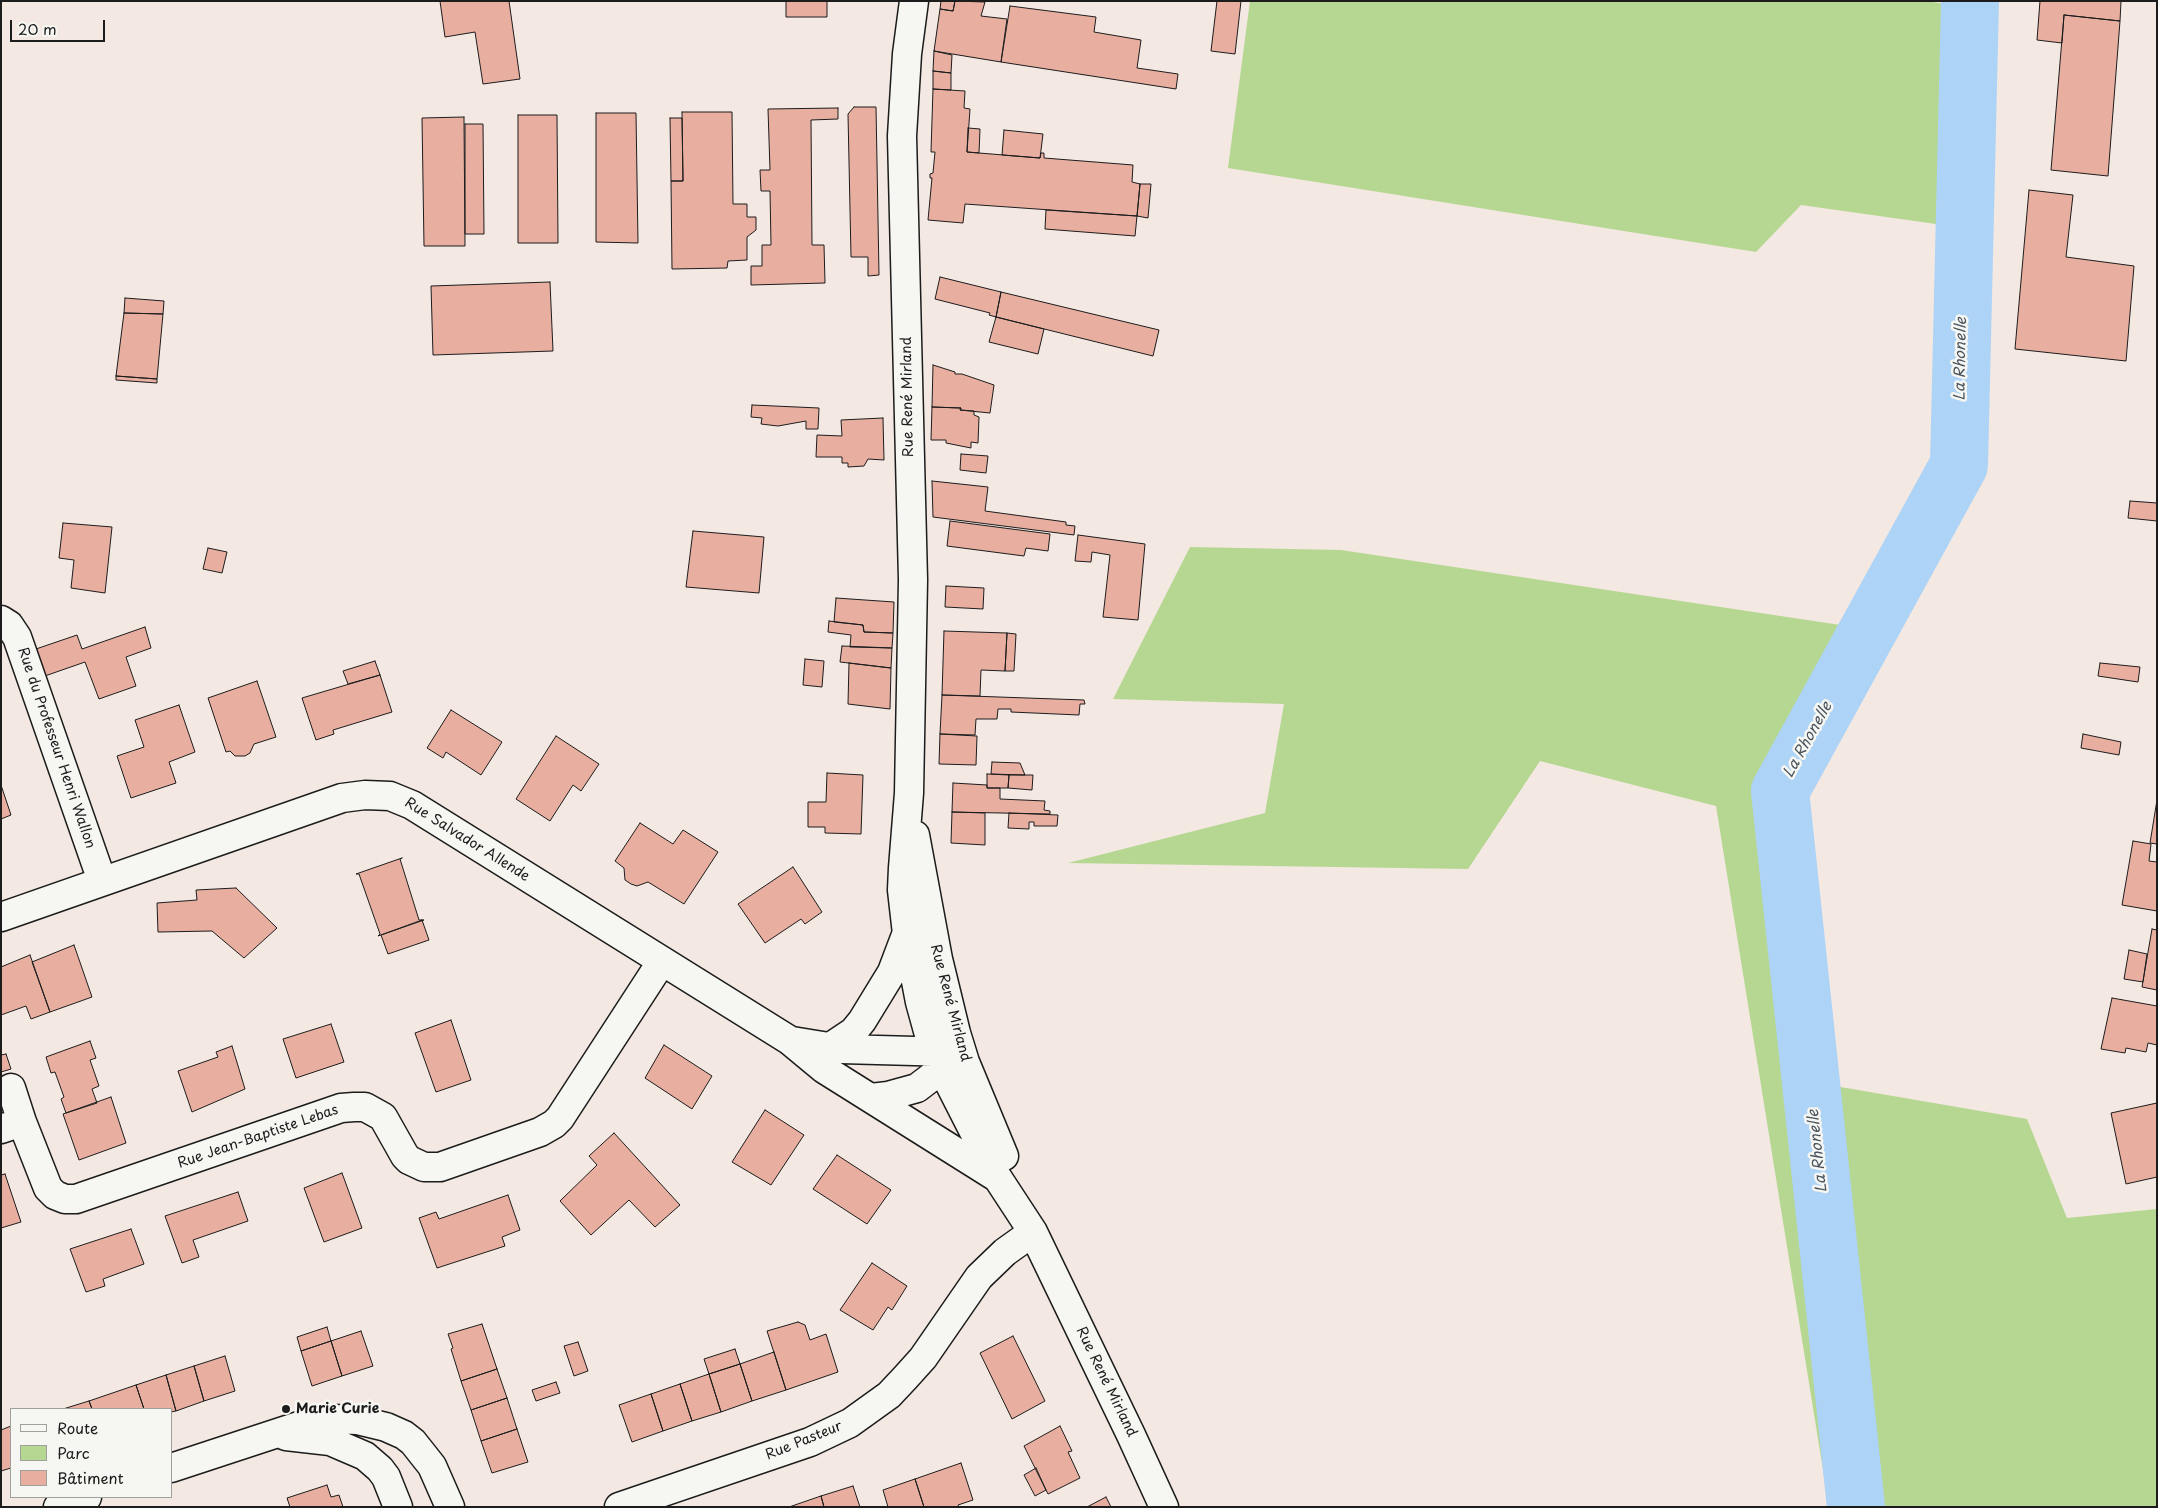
<!DOCTYPE html>
<meta charset="utf-8">
<style>
body{margin:0}
#map{position:relative;width:2158px;height:1508px;overflow:hidden;background:#f3e8e2;font-family:"Playpen Sans",sans-serif}
canvas{display:block}
.frame{position:absolute;inset:0;border:2px solid #1c1c1c;pointer-events:none}
.legend{position:absolute;left:10px;top:1408px;width:162px;height:90px;box-sizing:border-box;background:#f6f6f2;border:1px solid #9f9f9c;margin:0;padding:6px 9px;list-style:none;font-size:15px;color:#1c1c1c}
.legend li{display:flex;align-items:center;gap:10px;height:25px}
.legend b{width:25px;border:1px solid #9f9f9c}
.scale{position:absolute;left:10px;top:20px;width:95px;height:22px;box-sizing:border-box;border:2px solid #1c1c1c;border-top:0;padding-left:6px;font-size:15px;line-height:18px;white-space:nowrap;color:#1c1c1c;-webkit-text-stroke:4px #f6f6f2;paint-order:stroke}
</style>
<div id="map">
<canvas width="2158" height="1508"></canvas>
<div class="frame"></div>
<ul class="legend">
<li><b style="height:6px;background:#f6f6f2"></b>Route</li>
<li><b style="height:14px;background:#b6d791"></b>Parc</li>
<li><b style="height:14px;background:#e8afa1"></b>Bâtiment</li>
</ul>
<div class="scale">20 m</div>
</div>
<script>
const ctx = document.querySelector('canvas').getContext('2d');
ctx.lineJoin = 'round';
function fillPath(path, color) {
  ctx.fillStyle = color;
  ctx.fill(path, 'evenodd');
}
function toPath(rows) {
  const path = new Path2D();
  for (const r of rows) {
    path.moveTo(r[0], r[1]);
    for (let i = 2; i < r.length; i += 2) path.lineTo(r[i], r[i + 1]);
  }
  return path;
}
function trace(path, color, width, dash) {
  ctx.strokeStyle = color;
  ctx.lineWidth = width;
  ctx.lineCap = dash ? 'butt' : 'round';
  ctx.setLineDash(dash || []);
  ctx.stroke(path);
}
function write(font, color, halo, rows, align = 'center') {
  ctx.font = font + ' "Playpen Sans",sans-serif';
  ctx.lineWidth = 5;
  ctx.setLineDash([]);
  ctx.textBaseline = 'middle';
  ctx.strokeStyle = halo;
  ctx.fillStyle = color;
  for (const [text, x, y, turn = 0] of rows) {
    ctx.save();
    ctx.translate(x, y);
    ctx.rotate((+turn || 0) * Math.PI / 180);
    ctx.textAlign = isNaN(turn) ? turn : align;
    if (halo) ctx.strokeText(text, 0, 0);
    ctx.fillText(text, 0, 0);
    ctx.restore();
  }
}
fillPath(toPath([
 [1250,1,1928,1,1944,4,1936,224,1801,205,1756,252,1228,168],
 [1190,547,1341,550,1887,632,1800,810,1823,1084,2027,1119,2067,1218,2157,1209,2157,1507,1829,1507,1716,806,1540,761,1468,869,1068,863,1265,813,1284,704,1113,699]
]), '#b6d791');
trace(toPath([
 [1856,1507,1780,791,1959,465,1970,1]
]), '#add3f7', 58);
const building = toPath([
 [440,1,509,1,520,79,483,84,475,32,445,37,440,1],
 [786,1,827,1,827,17,786,17,786,1],
 [941,1,955,1,953,11,940,9,941,1],
 [955,1,985,2,981,16,1007,19,1001,62,934,51,940,9,953,11,955,1],
 [1217,1,1241,1,1235,54,1211,51,1217,1],
 [2040,1,2121,1,2120,21,2064,15,2062,43,2037,40,2040,1],
 [1010,6,1096,17,1094,32,1141,40,1137,68,1178,74,1176,89,1001,62,1010,6],
 [2064,15,2120,21,2108,176,2051,170,2064,15],
 [934,51,952,55,951,73,933,71,934,51],
 [933,71,951,73,951,90,933,89,933,71],
 [933,89,965,91,964,108,970,109,967,152,1040,158,1041,153,1044,153,1044,158,1133,165,1132,182,1140,184,1137,216,965,204,963,223,928,220,932,178,930,178,930,174,933,173,935,152,931,152,933,89],
 [854,107,876,107,879,275,868,276,868,257,851,257,848,114,854,107],
 [838,108,838,119,811,120,812,245,824,245,825,283,751,285,751,266,762,266,762,245,771,245,770,191,761,191,760,170,770,170,768,109,838,108],
 [682,112,732,112,733,204,747,204,747,217,756,217,756,230,747,237,747,260,728,261,727,268,672,269,671,181,683,181,682,112],
 [596,113,636,113,638,243,596,242,596,113],
 [518,115,557,115,558,243,518,243,518,115],
 [464,117,465,246,424,246,422,118,464,117],
 [670,118,682,118,683,181,671,181,670,118],
 [465,124,483,124,484,234,465,234,465,124],
 [968,128,980,129,979,153,967,152,968,128],
 [1004,130,1043,134,1040,158,1002,155,1004,130],
 [1140,184,1151,184,1148,218,1137,216,1140,184],
 [2029,190,2073,195,2066,257,2134,266,2126,361,2015,349,2029,190],
 [1046,210,1137,216,1135,236,1045,229,1046,210],
 [940,277,1001,292,996,317,989,315,990,313,935,299,940,277],
 [550,282,553,351,433,355,431,286,550,282],
 [1001,292,1159,330,1153,356,996,317,1001,292],
 [125,298,164,301,163,314,124,313,125,298],
 [124,313,163,314,157,379,116,376,124,313],
 [996,317,1044,329,1038,354,989,342,996,317],
 [933,365,955,372,955,374,962,374,994,385,990,413,960,410,961,408,932,407,933,365],
 [116,376,157,379,157,383,116,380,116,376],
 [752,405,819,408,818,429,806,429,806,421,778,426,761,424,762,418,751,417,752,405],
 [932,407,961,408,960,410,974,411,974,415,979,417,978,443,971,442,971,448,946,443,946,440,931,440,932,407],
 [883,418,884,460,868,459,864,466,848,467,848,463,842,463,842,457,816,457,817,435,842,436,841,420,883,418],
 [961,454,988,456,986,473,960,470,961,454],
 [932,481,988,487,985,511,1066,522,1066,525,1075,526,1074,535,933,517,932,481],
 [2130,501,2157,503,2157,521,2128,518,2130,501],
 [950,521,1050,534,1048,551,1026,548,1024,556,947,546,950,521],
 [63,523,112,527,105,593,71,588,74,560,59,558,63,523],
 [693,531,764,537,759,593,686,587,693,531],
 [1078,535,1145,544,1138,620,1103,617,1110,555,1092,552,1091,562,1075,561,1078,535],
 [208,548,227,552,222,573,203,569,208,548],
 [946,586,984,588,983,609,945,607,946,586],
 [836,598,894,602,893,633,864,632,863,625,834,622,836,598],
 [829,621,863,625,864,632,893,633,892,648,850,647,851,635,828,632,829,621],
 [145,627,151,648,126,657,136,686,99,699,85,662,42,677,33,650,77,635,82,649,145,627],
 [944,631,1007,633,1005,671,981,670,980,696,942,695,944,631],
 [1007,633,1016,634,1014,671,1005,671,1007,633],
 [842,646,892,648,891,668,840,662,842,646],
 [805,659,824,661,822,687,803,685,805,659],
 [375,661,380,675,348,684,343,671,375,661],
 [849,663,891,668,890,709,848,704,849,663],
 [2100,663,2140,667,2138,682,2098,676,2100,663],
 [380,675,392,712,333,730,334,734,316,740,302,698,380,675],
 [257,681,276,737,254,744,250,753,245,756,235,756,230,751,226,752,208,698,257,681],
 [942,695,1084,700,1085,704,1080,704,1079,715,1011,712,1011,709,998,709,997,719,976,719,975,735,940,734,942,695],
 [179,705,195,752,169,762,176,783,131,798,117,756,144,747,135,720,179,705],
 [451,710,502,742,481,775,446,752,443,758,427,748,451,710],
 [940,734,977,736,976,765,939,764,940,734],
 [2083,734,2121,742,2119,755,2081,748,2083,734],
 [556,736,599,764,581,791,573,785,550,821,516,799,556,736],
 [992,762,1020,763,1025,775,991,774,992,762],
 [827,773,863,775,861,834,825,833,825,827,808,827,808,802,826,802,827,773],
 [987,774,1009,775,1008,788,987,788,987,774],
 [1009,775,1033,775,1032,790,1008,788,1009,775],
 [953,783,987,785,987,788,1000,788,1000,799,1045,801,1044,810,1050,811,1050,814,952,812,953,783],
 [1,785,11,815,1,819,1,785],
 [2157,800,2157,844,2150,843,2157,800],
 [952,812,985,813,985,845,951,843,952,812],
 [1009,813,1058,815,1057,826,1034,826,1034,822,1029,822,1029,829,1008,828,1009,813],
 [640,823,673,844,683,830,718,852,684,904,648,882,637,886,631,884,625,880,624,868,615,861,640,823],
 [2133,841,2151,844,2149,861,2157,862,2157,911,2122,905,2133,841],
 [402,858,400,859,419,920,424,920,378,936,380,934,359,874,356,874,402,858],
 [793,867,822,912,805,924,801,919,765,943,738,904,793,867],
 [236,888,277,928,244,958,212,931,158,932,157,903,197,900,196,890,236,888],
 [422,920,429,940,388,954,381,935,422,920],
 [2152,929,2157,930,2157,990,2142,987,2152,929],
 [74,945,92,997,50,1012,32,962,74,945],
 [2129,950,2147,954,2143,982,2124,979,2129,950],
 [30,955,50,1012,31,1019,26,1006,1,1015,1,967,30,955],
 [2112,998,2157,1006,2157,1045,2148,1043,2146,1052,2126,1048,2125,1053,2101,1049,2112,998],
 [451,1020,471,1080,436,1092,415,1033,451,1020],
 [331,1024,344,1062,296,1078,283,1039,331,1024],
 [90,1041,96,1058,90,1060,99,1086,92,1089,97,1103,66,1113,61,1099,64,1097,55,1072,51,1073,46,1057,90,1041],
 [664,1045,712,1076,692,1109,645,1078,664,1045],
 [232,1046,245,1089,192,1112,178,1071,218,1057,216,1052,232,1046],
 [6,1054,11,1069,1,1072,1,1055,6,1054],
 [111,1097,126,1143,79,1160,63,1114,111,1097],
 [2157,1103,2157,1177,2126,1184,2111,1113,2157,1103],
 [765,1110,804,1135,771,1185,732,1162,765,1110],
 [614,1133,680,1205,655,1227,629,1200,591,1235,560,1201,597,1165,589,1156,614,1133],
 [837,1155,891,1190,867,1224,813,1189,837,1155],
 [342,1173,362,1228,324,1242,304,1188,342,1173],
 [5,1174,21,1222,1,1228,1,1175,5,1174],
 [238,1192,248,1221,193,1240,199,1257,182,1263,165,1216,238,1192],
 [508,1195,520,1230,502,1237,505,1246,437,1268,419,1218,436,1212,439,1219,508,1195],
 [131,1229,144,1264,103,1279,105,1286,86,1292,70,1249,131,1229],
 [872,1263,907,1286,892,1310,888,1307,873,1330,840,1310,872,1263],
 [798,1322,805,1325,810,1340,826,1334,838,1372,786,1390,767,1331,798,1322],
 [482,1324,497,1369,461,1381,451,1349,453,1348,448,1334,482,1324],
 [327,1327,331,1341,301,1351,297,1337,327,1327],
 [361,1331,373,1366,342,1376,331,1341,361,1331],
 [1013,1336,1045,1401,1012,1419,980,1353,1013,1336],
 [331,1341,342,1376,312,1386,301,1351,331,1341],
 [578,1342,588,1371,574,1376,564,1346,578,1342],
 [735,1349,740,1364,709,1374,704,1359,735,1349],
 [774,1352,786,1390,752,1401,740,1364,774,1352],
 [225,1356,235,1391,204,1401,194,1366,225,1356],
 [740,1364,752,1401,721,1412,709,1374,740,1364],
 [194,1366,204,1401,176,1411,166,1375,194,1366],
 [497,1369,507,1398,471,1410,461,1381,497,1369],
 [709,1374,721,1412,692,1421,680,1384,709,1374],
 [166,1375,176,1411,171,1412,171,1409,144,1409,136,1385,166,1375],
 [556,1382,560,1393,536,1401,532,1390,556,1382],
 [680,1384,692,1421,663,1431,651,1394,680,1384],
 [136,1385,144,1409,92,1409,89,1401,136,1385],
 [651,1394,663,1431,632,1442,619,1405,651,1394],
 [507,1398,517,1429,481,1441,471,1410,507,1398],
 [89,1401,92,1409,63,1409,89,1401],
 [11,1426,11,1468,1,1471,1,1430,11,1426],
 [1060,1426,1072,1451,1068,1452,1080,1478,1048,1494,1024,1446,1060,1426],
 [517,1429,528,1462,492,1473,481,1441,517,1429],
 [961,1463,973,1500,958,1505,959,1507,924,1507,915,1479,961,1463],
 [1036,1468,1046,1490,1035,1496,1024,1475,1036,1468],
 [915,1479,924,1507,888,1507,883,1490,915,1479],
 [327,1485,331,1497,339,1495,343,1507,290,1507,287,1498,327,1485],
 [853,1486,860,1507,824,1507,821,1496,853,1486],
 [821,1496,824,1507,789,1507,821,1496],
 [1106,1497,1111,1507,1087,1507,1106,1497]
]);
fillPath(building, '#e8afa1');
trace(building, '#1c1c1c', 1);
const minor = toPath([
 [914,1,907,54,902,136,913,580,909,793,903,868,902,890,907,934,920,1002,931,1042,942,1069,997,1177,1033,1232,1131,1435,1164,1507],
 [1,620,9,625,17,637,102,881],
 [915,835,938,959,956,1033,965,1062,1004,1156],
 [1,917,342,798,365,795,390,796,412,805,789,1040,824,1069,996,1177],
 [792,1041,841,1049,951,1052],
 [829,1048,853,1032,862,1021,892,972,906,935],
 [11,1088,22,1122],
 [871,1098,888,1096,917,1088,955,1059],
 [1,1129,22,1122,48,1188,55,1195,65,1199,76,1199,341,1108,354,1107,365,1107,383,1117,405,1156,409,1160,424,1167,440,1167,540,1132,554,1124,560,1118,662,961],
 [286,1436,330,1441,365,1456,380,1469,386,1477,398,1507],
 [171,1468,311,1422,333,1419,357,1420,386,1427,404,1435,413,1442,432,1466,450,1507],
 [58,1507,87,1497],
 [619,1507,810,1442,850,1423,889,1395,905,1378,923,1358,979,1277,1005,1252,1033,1232]
]);
trace(minor, '#1c1c1c', 31);
trace(minor, '#f6f6f2', 28);
for (const [x, y, r, color] of [
 [286,1409,5,"#1c1c1c"]
]) {
  const dot = new Path2D();
  dot.arc(x, y, r, 0, 2 * Math.PI);
  ctx.fillStyle = color;
  ctx.fill(dot);
  trace(dot, '#f6f6f2', 2);
}
write('14px', '#1c1c1c', '#f6f6f2', [
 ["Rue René Mirland",908,397,-91],
 ["Rue du Professeur Henri Wallon",56,748,71],
 ["Rue Salvador Allende",467,840,32],
 ["Rue René Mirland",950,1003,75],
 ["Rue Jean-Baptiste Lebas",258,1137,-19],
 ["Rue René Mirland",1106,1382,64],
 ["Rue Pasteur",804,1441,-22]
]);
write('bold 14px', '#1c1c1c', '#f6f6f2', [
 ["Marie Curie",296,1409]
], 'left');
write('italic 15px', '#48535e', '#f6f6f2', [
 ["La Rhonelle",1961,359,-89],
 ["La Rhonelle",1808,740,-61],
 ["La Rhonelle",1818,1151,-96]
]);
</script>
